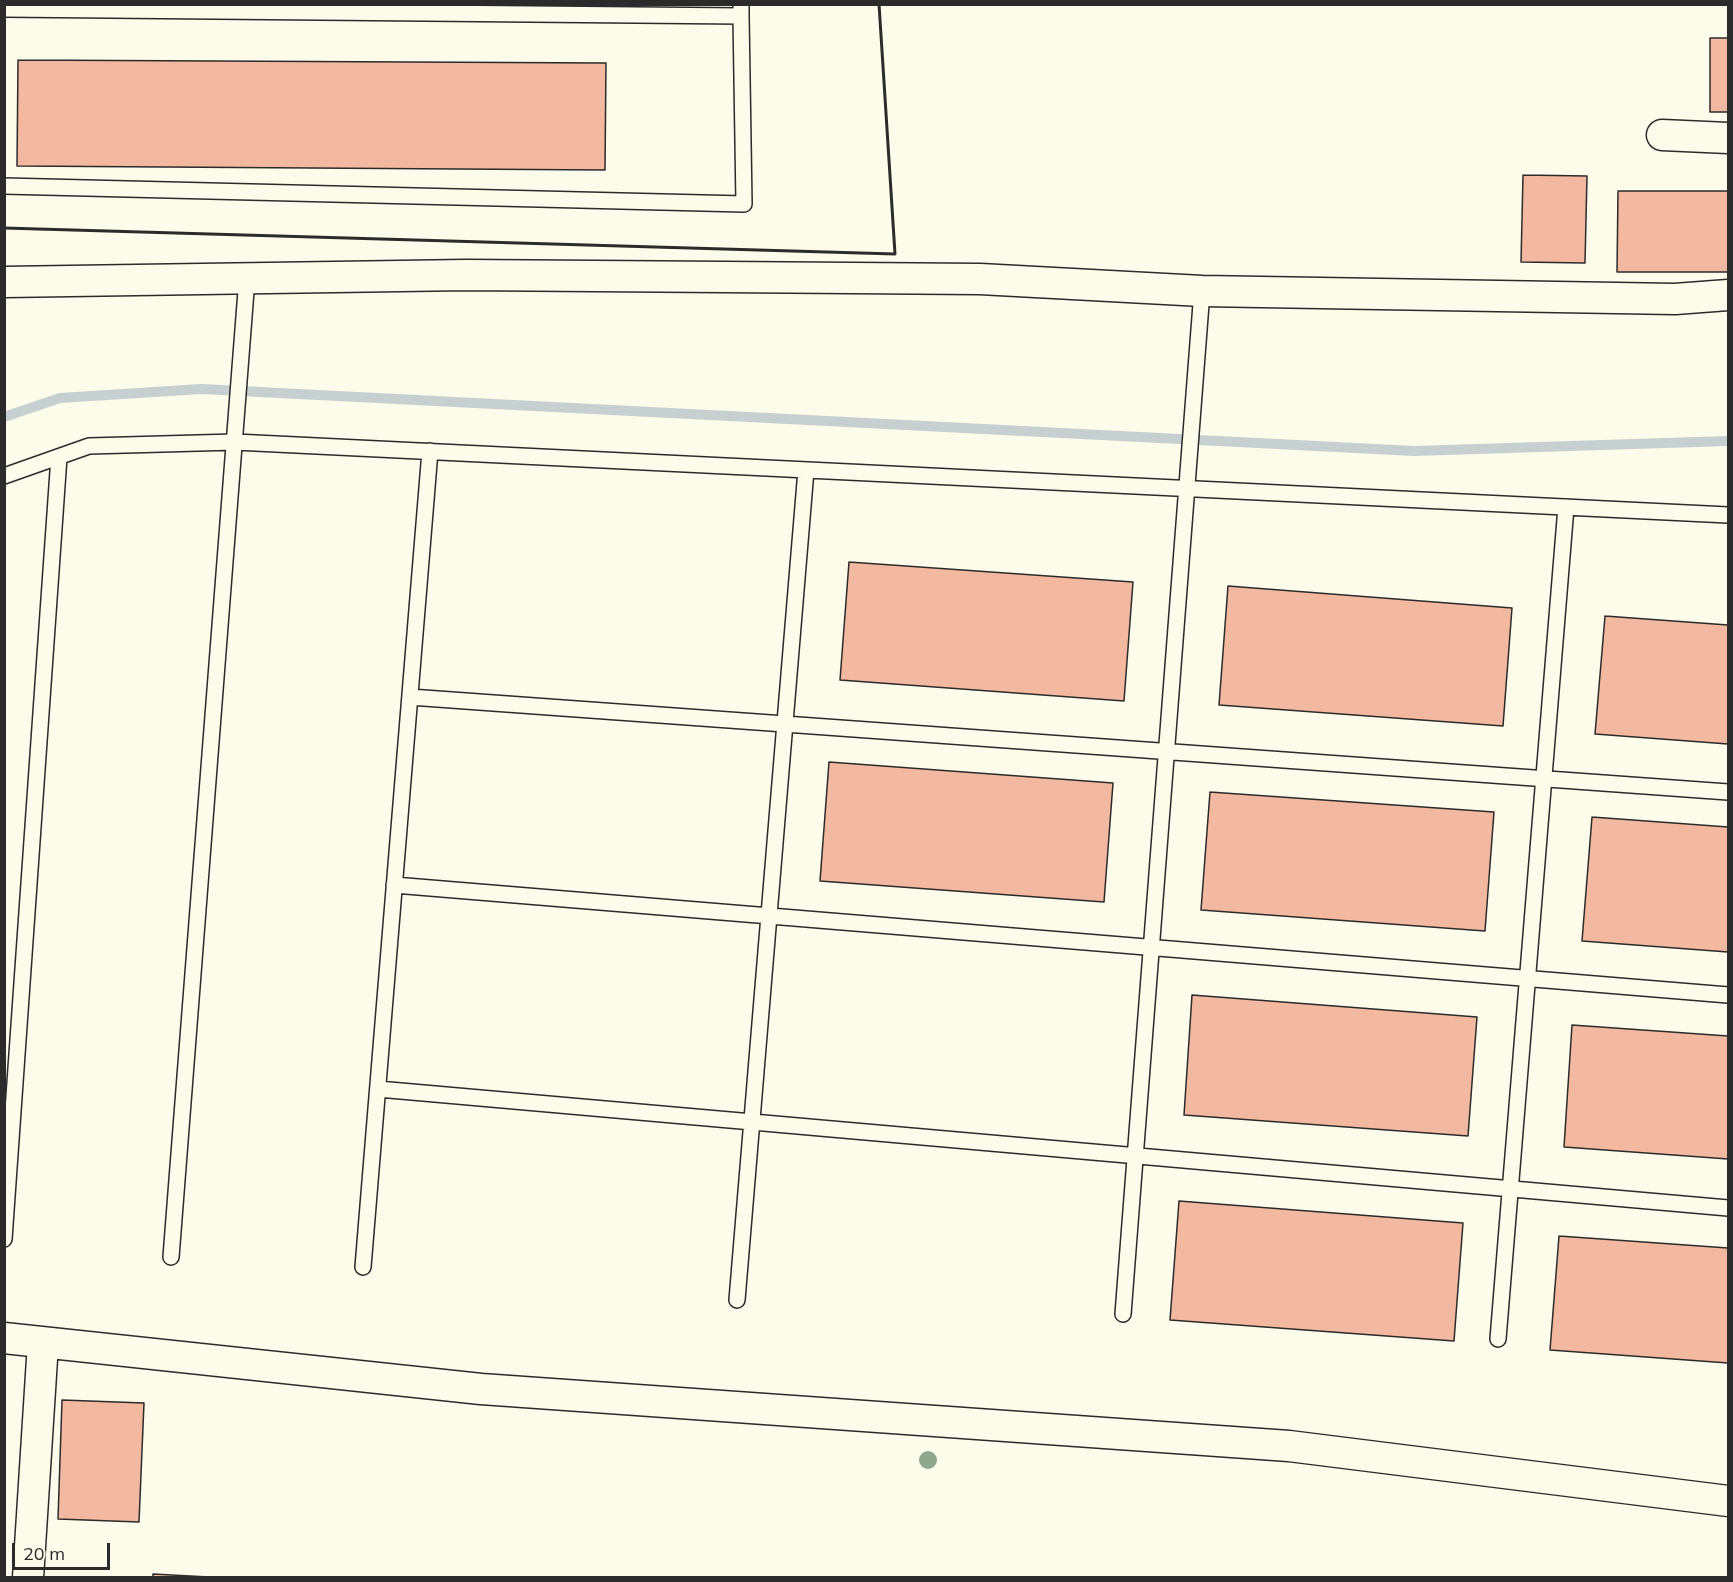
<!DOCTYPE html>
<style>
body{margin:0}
#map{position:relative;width:1733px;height:1582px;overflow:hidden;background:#fdfbea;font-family:Mulish,sans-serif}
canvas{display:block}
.frame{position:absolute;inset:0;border:6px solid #2b2b2b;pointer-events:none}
.scale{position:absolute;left:12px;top:1543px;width:98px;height:27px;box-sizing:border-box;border:3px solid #2b2b2b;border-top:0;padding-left:8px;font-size:18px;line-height:21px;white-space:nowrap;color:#2b2b2b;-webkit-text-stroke:4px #fdfbea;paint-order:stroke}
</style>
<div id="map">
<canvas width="1733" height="1582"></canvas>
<div class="frame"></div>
<div class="scale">20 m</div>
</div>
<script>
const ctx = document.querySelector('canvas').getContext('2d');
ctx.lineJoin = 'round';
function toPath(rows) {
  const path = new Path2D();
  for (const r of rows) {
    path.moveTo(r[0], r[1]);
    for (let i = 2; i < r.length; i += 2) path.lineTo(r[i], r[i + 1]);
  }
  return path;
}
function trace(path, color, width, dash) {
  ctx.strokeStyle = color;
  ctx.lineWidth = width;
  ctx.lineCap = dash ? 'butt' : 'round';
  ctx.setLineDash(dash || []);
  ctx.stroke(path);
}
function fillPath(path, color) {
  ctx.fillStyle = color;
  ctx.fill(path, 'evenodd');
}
trace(toPath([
 [4,417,60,398,201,389,1414,451,1728,441]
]), '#c7d0d0', 10);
const building = toPath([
 [1710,38,1728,38,1728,112,1710,112,1710,38],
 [18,60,606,63,605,170,17,166,18,60],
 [1523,175,1587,176,1585,263,1521,262,1523,175],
 [1618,191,1728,191,1728,272,1617,272,1618,191],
 [849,562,1133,582,1124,701,840,680,849,562],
 [1228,586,1512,608,1503,726,1219,705,1228,586],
 [1605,616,1728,625,1728,744,1595,734,1605,616],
 [829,762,1113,783,1104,902,820,881,829,762],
 [1210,792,1494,812,1485,931,1201,910,1210,792],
 [1592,817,1728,827,1728,952,1582,941,1592,817],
 [1192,995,1477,1017,1468,1136,1184,1115,1192,995],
 [1572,1025,1728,1036,1728,1159,1564,1147,1572,1025],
 [1179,1201,1463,1223,1454,1341,1170,1320,1179,1201],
 [1559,1236,1728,1248,1728,1363,1550,1350,1559,1236],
 [62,1400,144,1403,139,1522,58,1519,62,1400],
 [153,1574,209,1577,153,1578,153,1574]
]);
fillPath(building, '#f2b8a0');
trace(building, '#2b2b2b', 1.5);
const service = toPath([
 [4,9,741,16,741,4],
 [4,186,744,204,741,16],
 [4,476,89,446,235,442,1728,515],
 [410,697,1728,792],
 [394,885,1728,995],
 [378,1089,1728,1208],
 [4,1239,59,457],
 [171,1257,247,278],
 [363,1267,430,451],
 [737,1300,806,470],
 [1123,1314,1202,291],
 [1498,1339,1566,507]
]);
const minor = toPath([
 [1662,135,1728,138],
 [4,282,466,275,980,279,1202,291,1675,299,1728,295],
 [4,1338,481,1389,1289,1446,1728,1501],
 [28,1578,43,1343]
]);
trace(service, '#2b2b2b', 18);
trace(minor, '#2b2b2b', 33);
trace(service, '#fdfbea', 15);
trace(minor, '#fdfbea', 30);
trace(toPath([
 [4,228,895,254,879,4]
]), '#2b2b2b', 3);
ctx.fillStyle = '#8ea78a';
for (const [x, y] of [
 [928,1460]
]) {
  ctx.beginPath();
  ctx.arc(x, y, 9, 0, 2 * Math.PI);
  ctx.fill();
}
</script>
